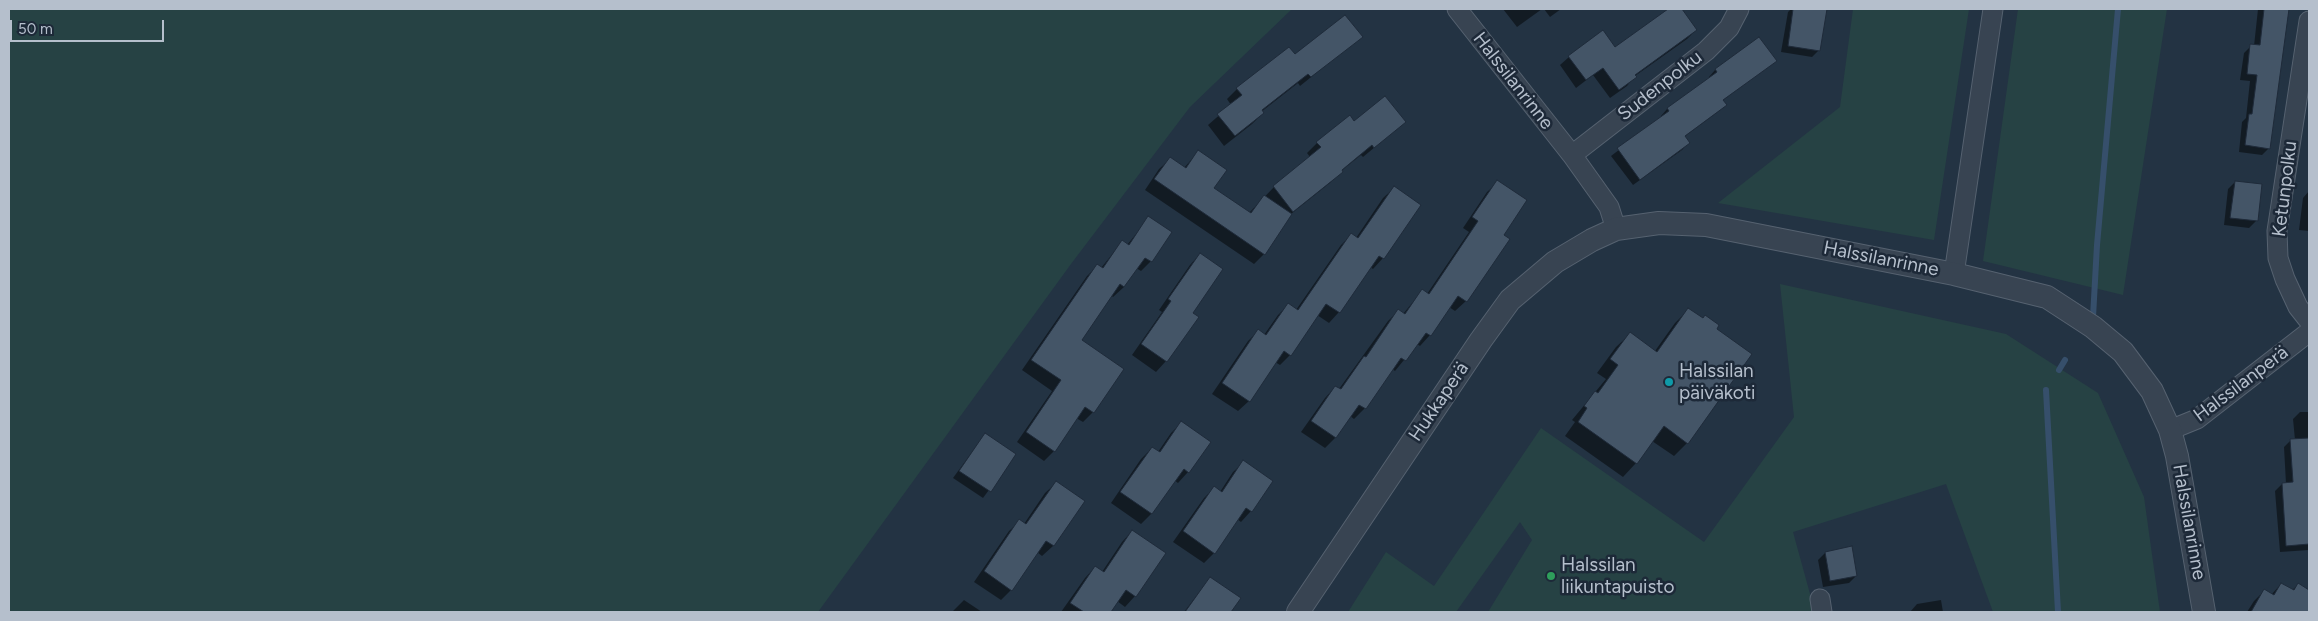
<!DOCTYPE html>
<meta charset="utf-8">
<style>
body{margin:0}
#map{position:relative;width:2318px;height:621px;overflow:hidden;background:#233343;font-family:Figtree,sans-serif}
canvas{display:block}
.frame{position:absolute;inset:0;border:10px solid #b5bfcc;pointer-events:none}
.scale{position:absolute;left:10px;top:20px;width:154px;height:22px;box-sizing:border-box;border:2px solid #b5bfcc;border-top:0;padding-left:6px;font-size:15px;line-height:18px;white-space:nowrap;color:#b5bfcc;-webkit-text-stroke:4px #1d2938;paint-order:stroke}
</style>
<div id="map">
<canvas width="2318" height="621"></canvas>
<div class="frame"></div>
<div class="scale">50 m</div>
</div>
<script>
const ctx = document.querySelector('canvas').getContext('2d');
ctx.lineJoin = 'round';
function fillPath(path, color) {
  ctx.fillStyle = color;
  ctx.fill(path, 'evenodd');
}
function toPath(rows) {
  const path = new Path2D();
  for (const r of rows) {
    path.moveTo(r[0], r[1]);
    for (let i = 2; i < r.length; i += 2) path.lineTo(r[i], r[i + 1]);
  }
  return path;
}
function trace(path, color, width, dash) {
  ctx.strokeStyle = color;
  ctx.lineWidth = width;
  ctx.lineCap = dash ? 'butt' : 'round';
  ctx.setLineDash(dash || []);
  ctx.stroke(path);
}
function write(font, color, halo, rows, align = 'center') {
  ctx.font = font + ' Figtree,sans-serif';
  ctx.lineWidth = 5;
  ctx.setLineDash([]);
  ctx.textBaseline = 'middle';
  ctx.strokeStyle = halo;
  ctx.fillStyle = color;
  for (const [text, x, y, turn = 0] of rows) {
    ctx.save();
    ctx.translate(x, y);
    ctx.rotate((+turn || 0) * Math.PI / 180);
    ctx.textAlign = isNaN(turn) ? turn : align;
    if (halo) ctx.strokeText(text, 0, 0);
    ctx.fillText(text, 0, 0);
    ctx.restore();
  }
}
fillPath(toPath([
 [9,9,1292,9,1190,107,1071,264,818,612,9,612],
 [1853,9,1969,9,1934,240,1718,203,1840,107],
 [2018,9,2167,9,2123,295,1983,261],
 [1780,284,2006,334,2098,393,2144,497,2160,612,1993,612,1946,484,1793,532,1815,612,1488,612,1532,540,1520,522,1456,612,1348,612,1386,552,1434,586,1541,428,1704,542,1794,417]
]), '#264244');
fillPath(toPath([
 [1503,9,1542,9,1517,27],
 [1544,9,1561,9,1550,17],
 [1670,9,1680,9,1696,30,1687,39,1635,76,1627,86,1610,98,1593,75,1576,88,1560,65,1569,57,1615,49],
 [1791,9,1826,10,1819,50,1812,57,1781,52,1788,12],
 [2258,9,2289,9,2269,148,2262,155,2239,152,2242,122,2246,118,2250,81,2240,80,2244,53,2251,46,2254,46],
 [1361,37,1300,86,1298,83,1261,112,1263,113,1252,124,1224,146,1208,125,1231,105,1227,99,1237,89],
 [1759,39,1775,61,1722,101,1725,105,1719,111,1684,137,1688,143,1682,150,1633,185,1611,156,1662,117,1661,116,1667,109,1710,78,1709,77,1715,70],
 [1354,122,1405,122,1363,157,1361,155,1341,171,1331,182,1291,214,1264,254,1254,264,1145,190,1159,169,1170,159,1184,168,1198,152,1212,189,1249,213,1274,187,1310,157,1307,153,1317,143],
 [1498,182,1502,235,1466,301,1455,311,1449,307,1430,335,1420,346,1417,344,1395,371,1392,369,1365,408,1354,419,1350,416,1335,438,1325,448,1301,432,1325,398,1335,387,1339,389,1388,321,1398,311,1403,314,1422,291,1427,294,1469,232,1463,228,1487,192],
 [2235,182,2256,221,2249,228,2224,225,2228,189],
 [1394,188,1383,258,1373,269,1370,267,1339,312,1329,323,1317,315,1290,355,1280,365,1275,362,1249,401,1238,411,1212,394,1248,341,1258,331,1264,335,1278,315,1288,305,1296,310,1341,245,1351,235,1356,238,1383,198],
 [2309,191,2309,231,2299,230,2303,198],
 [1149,218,1170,233,1151,261,1141,271,1136,268,1124,287,1113,297,1111,295,1080,340,1093,412,1083,422,1076,418,1054,451,1044,461,1017,442,1052,391,1022,370,1087,276,1097,266,1101,268,1122,242,1127,245],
 [1200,254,1191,313,1166,361,1156,372,1132,355,1162,312,1159,310,1190,265],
 [1688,310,1715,329,1687,443,1674,456,1652,441,1636,463,1623,477,1565,436,1575,422,1572,420,1606,379,1597,373,1616,347,1630,334,1655,351,1675,323],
 [2300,412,2309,412,2309,550,2280,552,2275,491,2282,484,2286,484,2284,447,2291,440,2295,440,2293,419],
 [1181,423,1188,472,1178,483,1174,480,1151,514,1141,524,1111,503,1141,459,1152,448,1158,452,1171,433],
 [985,434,1015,455,983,498,953,478],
 [1244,462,1272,481,1251,511,1241,522,1237,519,1214,553,1204,563,1173,542,1204,498,1214,488,1220,492,1233,472],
 [1056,483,1083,502,1053,546,1042,556,1037,552,1011,590,1001,600,974,582,1009,531,1020,521,1024,524,1045,493],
 [1132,531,1164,553,1135,596,1125,607,1117,601,1109,612,1061,612,1085,578,1095,567,1102,572,1122,542],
 [1825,553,1856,576,1849,583,1823,587,1818,560],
 [1210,578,1239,598,1229,612,1184,612],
 [2281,584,2292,590,2298,585,2309,591,2309,612,2247,612,2254,601,2264,591,2271,595],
 [964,600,982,612,952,612],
 [1941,600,1943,612,1910,612,1917,604]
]), '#0007');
trace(toPath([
 [2093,317,2097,245,2118,9],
 [2059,370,2065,360],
 [2046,390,2058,612]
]), '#364f6b', 6);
const building = toPath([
 [1668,9,1682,9,1697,30,1635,75,1637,77,1619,90,1603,68,1586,80,1568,56,1603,30,1615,47,1668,9],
 [1793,9,1827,9,1820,51,1788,46,1793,9],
 [2264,9,2289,9,2270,149,2245,145,2249,114,2252,114,2257,75,2247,74,2250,44,2260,45,2264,9],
 [1345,15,1363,37,1311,77,1308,74,1262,110,1264,113,1235,136,1217,114,1242,95,1236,88,1289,47,1295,54,1345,15],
 [1759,37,1777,61,1723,100,1727,105,1685,136,1690,143,1640,180,1617,148,1669,111,1667,108,1717,72,1715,69,1759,37],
 [1385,96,1406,122,1374,148,1372,145,1342,170,1343,172,1293,212,1273,186,1321,147,1316,142,1350,115,1354,121,1385,96],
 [1198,150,1227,170,1214,188,1251,213,1264,195,1292,214,1265,255,1154,179,1170,157,1186,168,1198,150],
 [1497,180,1527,200,1504,235,1510,239,1467,302,1458,296,1431,336,1426,333,1406,361,1401,358,1366,409,1359,405,1336,438,1311,421,1335,386,1341,389,1364,356,1366,357,1398,309,1405,314,1422,289,1429,294,1478,221,1472,217,1497,180],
 [2235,181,2262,184,2258,221,2230,218,2235,181],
 [1394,186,1421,205,1384,259,1379,256,1340,313,1326,304,1291,356,1284,351,1250,402,1222,383,1258,329,1266,335,1288,303,1298,310,1351,233,1358,238,1394,186],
 [1148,216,1172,232,1152,262,1145,258,1124,287,1120,284,1082,340,1124,369,1094,413,1085,407,1055,452,1026,432,1061,380,1031,360,1097,264,1103,268,1122,240,1129,245,1148,216],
 [1200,253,1223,269,1193,313,1199,317,1167,362,1141,344,1171,301,1168,299,1200,253],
 [1688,308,1703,318,1705,315,1719,325,1717,329,1752,354,1688,444,1664,426,1637,464,1578,422,1587,408,1584,406,1595,391,1598,393,1618,365,1610,359,1630,332,1657,352,1688,308],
 [1181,421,1211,442,1189,473,1184,469,1152,514,1120,492,1152,447,1160,452,1181,421],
 [985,433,1016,454,991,492,959,471,985,433],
 [2309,438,2309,544,2286,546,2282,483,2293,482,2290,439,2309,438],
 [1243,460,1273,481,1252,512,1246,508,1215,554,1183,531,1214,486,1222,492,1243,460],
 [1056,481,1085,501,1054,546,1046,541,1012,591,984,571,1019,519,1026,524,1056,481],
 [1132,530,1166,553,1136,597,1126,590,1111,612,1084,612,1070,603,1095,566,1104,572,1132,530],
 [1852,546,1857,576,1830,581,1825,552,1852,546],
 [1210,577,1241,598,1231,612,1185,612,1210,577],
 [2281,583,2294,590,2298,583,2309,590,2309,612,2251,612,2264,589,2274,595,2281,583]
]);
fillPath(building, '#445567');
trace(building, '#1f2b3a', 1);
const minor = toPath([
 [1457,9,1572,155,1609,207,1616,229],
 [2309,21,2277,231,2278,258,2285,279,2298,307,2309,321],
 [1572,155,1706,51,1729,28,1739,9],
 [1954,274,1993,9],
 [2170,430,2197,419,2309,332],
 [1820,599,1822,612]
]);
const tertiary = toPath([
 [1298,612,1481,340,1510,300,1555,262,1592,240,1616,229,1659,223,1706,225,1954,274,2047,297,2093,327,2123,352,2152,391,2170,430,2177,456,2204,612]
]);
trace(minor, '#566270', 21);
trace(tertiary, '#566270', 24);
trace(minor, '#384452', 19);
trace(tertiary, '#384452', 22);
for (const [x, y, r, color] of [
 [1669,382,5,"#0f9aa8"],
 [1551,576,5,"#2e9e5b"]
]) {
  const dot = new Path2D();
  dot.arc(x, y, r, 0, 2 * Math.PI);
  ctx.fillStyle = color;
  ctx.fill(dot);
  trace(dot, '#1d2938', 2);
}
write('19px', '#b5bfcc', '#1d2938', [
 ["Halssilanrinne",1513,81,52],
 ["Sudenpolku",1660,86,-38],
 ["Ketunpolku",2285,189,-83],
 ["Halssilanrinne",1881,259,11],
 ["Halssilanperä",2241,384,-37],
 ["Hukkaperä",1439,402,-56],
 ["Halssilanrinne",2189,522,80]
]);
write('19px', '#b5bfcc', '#1d2938', [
 ["Halssilan",1679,371],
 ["päiväkoti",1679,393],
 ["Halssilan",1561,565],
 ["liikuntapuisto",1561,587]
], 'left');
</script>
